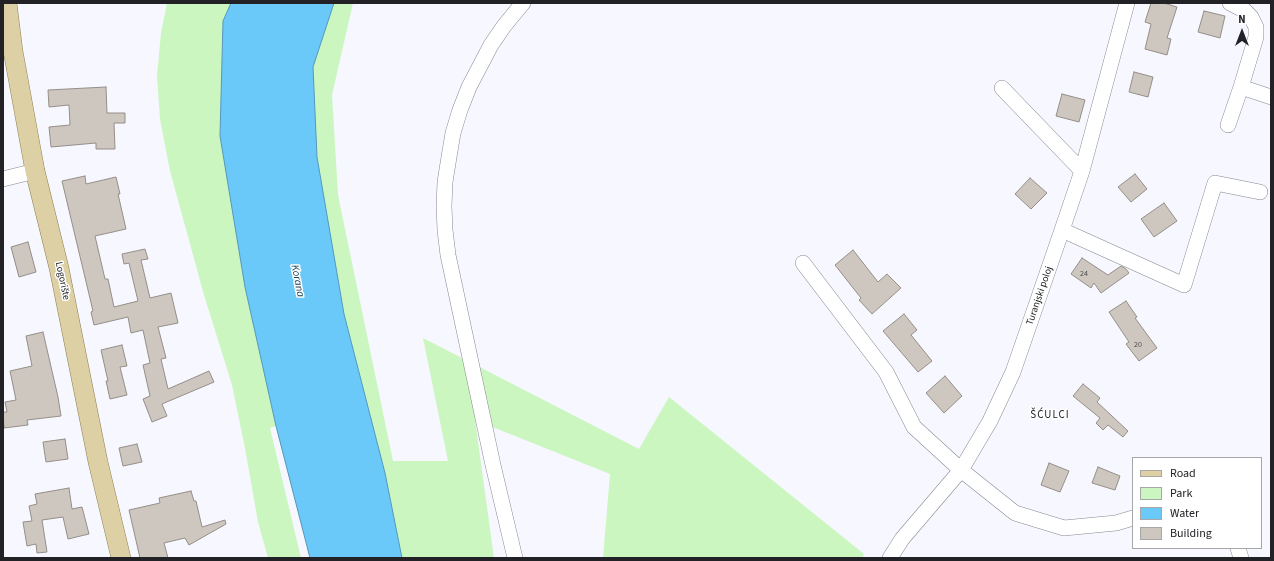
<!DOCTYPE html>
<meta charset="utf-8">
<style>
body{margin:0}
#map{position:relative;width:1274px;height:561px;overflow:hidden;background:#f6f7ff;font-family:"Source Sans 3",sans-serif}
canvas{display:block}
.frame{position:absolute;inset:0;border:4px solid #222226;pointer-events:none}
.legend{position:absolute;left:1132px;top:457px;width:130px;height:92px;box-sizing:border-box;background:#fff;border:1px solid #a7a7a8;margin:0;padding:5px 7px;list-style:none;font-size:12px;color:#222226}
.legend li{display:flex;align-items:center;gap:8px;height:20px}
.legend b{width:20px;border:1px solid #a7a7a8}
.north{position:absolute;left:1222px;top:12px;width:40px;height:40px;-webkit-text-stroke:3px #fff;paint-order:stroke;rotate:0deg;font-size:11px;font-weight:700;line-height:16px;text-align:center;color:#222226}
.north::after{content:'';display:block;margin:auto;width:14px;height:18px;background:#222226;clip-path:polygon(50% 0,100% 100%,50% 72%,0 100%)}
</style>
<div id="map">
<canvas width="1274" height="561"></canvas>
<div class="frame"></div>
<ul class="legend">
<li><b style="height:5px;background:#ddd0a4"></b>Road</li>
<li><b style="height:11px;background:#cbf6c0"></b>Park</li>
<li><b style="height:11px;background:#6ac9f9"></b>Water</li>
<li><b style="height:11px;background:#cdc7bf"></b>Building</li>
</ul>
<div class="north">N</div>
</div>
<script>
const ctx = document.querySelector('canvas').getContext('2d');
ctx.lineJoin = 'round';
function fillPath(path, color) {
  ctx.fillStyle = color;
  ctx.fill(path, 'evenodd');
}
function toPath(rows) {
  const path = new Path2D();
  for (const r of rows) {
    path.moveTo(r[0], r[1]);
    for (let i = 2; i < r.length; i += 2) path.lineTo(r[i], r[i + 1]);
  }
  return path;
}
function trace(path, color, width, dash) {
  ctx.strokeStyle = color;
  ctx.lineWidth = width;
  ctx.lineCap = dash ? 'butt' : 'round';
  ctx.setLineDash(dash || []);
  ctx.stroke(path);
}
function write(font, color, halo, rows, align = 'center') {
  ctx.font = font + ' "Source Sans 3",sans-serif';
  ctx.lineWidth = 3;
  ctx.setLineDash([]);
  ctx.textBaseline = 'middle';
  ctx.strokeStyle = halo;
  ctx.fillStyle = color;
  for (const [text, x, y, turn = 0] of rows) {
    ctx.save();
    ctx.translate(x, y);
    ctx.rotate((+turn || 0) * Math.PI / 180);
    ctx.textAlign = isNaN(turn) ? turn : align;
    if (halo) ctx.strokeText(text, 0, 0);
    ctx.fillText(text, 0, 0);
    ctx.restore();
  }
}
fillPath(toPath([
 [167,3,231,3,223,21,220,136,245,287,276,426,270,428,301,558,268,558,258,522,245,448,232,385,204,295,170,171,160,119,157,76,161,33],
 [334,3,353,3,332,95,338,195,393,461,448,461,423,338,639,449,669,397,864,554,862,558,603,558,610,474,475,420,494,558,402,558,385,473,344,314,317,157,313,67]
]), '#cbf6c0');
const water = toPath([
 [231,3,334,3,313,67,317,157,344,314,385,473,402,558,310,558,276,426,245,287,220,136,223,21,231,3]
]);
fillPath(water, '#6ac9f9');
trace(water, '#5497ba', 1);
const building = toPath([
 [1151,3,1164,3,1177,7,1167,38,1171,39,1167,55,1145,49,1151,24,1145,22,1151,3],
 [1204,11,1225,16,1220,38,1198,32,1204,11],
 [1134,72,1153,77,1148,97,1129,92,1134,72],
 [106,87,107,113,125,113,125,123,114,123,115,149,96,149,96,143,51,147,49,127,70,125,69,105,49,107,48,90,106,87],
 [1062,94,1085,100,1079,122,1056,116,1062,94],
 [1135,174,1147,189,1131,202,1118,187,1135,174],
 [85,176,86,184,116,177,120,194,118,194,126,229,95,236,105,279,108,279,114,307,138,301,129,263,124,264,122,254,145,249,148,259,141,260,150,298,171,293,178,323,158,327,166,358,161,359,168,389,209,371,214,382,162,404,167,416,152,422,143,399,150,396,143,365,150,363,143,330,131,333,128,317,94,325,91,312,93,311,62,181,85,176],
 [1030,178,1047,193,1031,209,1015,194,1030,178],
 [1164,203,1177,221,1154,237,1141,219,1164,203],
 [28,242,36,272,19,277,11,247,28,242],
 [853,250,878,282,887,274,901,288,872,314,859,300,861,298,835,265,853,250],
 [1082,258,1108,275,1121,266,1126,269,1129,273,1101,293,1094,283,1091,288,1071,274,1082,258],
 [1126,301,1137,317,1135,318,1157,348,1139,361,1126,344,1129,342,1109,312,1126,301],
 [904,314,917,330,911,335,932,361,918,372,883,331,904,314],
 [43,332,58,397,61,416,27,420,28,425,4,428,3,412,7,412,5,402,16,400,10,371,32,366,26,336,43,332],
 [122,345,127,366,120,367,127,395,110,399,106,381,108,381,101,350,122,345],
 [945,376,962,396,944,413,926,393,945,376],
 [1083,384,1100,398,1097,402,1128,431,1123,437,1108,425,1103,430,1096,423,1100,418,1073,396,1083,384],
 [65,439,68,459,46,462,43,442,65,439],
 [137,444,142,462,123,466,119,448,137,444],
 [1049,463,1069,471,1060,492,1041,485,1049,463],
 [1098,467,1120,476,1115,490,1092,483,1098,467],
 [69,488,72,509,82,507,89,534,68,539,63,517,42,520,47,552,37,553,36,544,27,546,23,522,32,521,29,506,37,504,35,494,69,488],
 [191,491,194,501,196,501,202,527,225,520,226,524,189,545,185,538,164,543,168,558,140,558,129,510,160,503,159,498,191,491]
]);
fillPath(building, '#cdc7bf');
trace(building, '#958e88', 1);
const minor = toPath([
 [1241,87,1271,97],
 [1002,88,1082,171],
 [1228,125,1241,87,1256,37,1256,27,1251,17,1244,10,1230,3],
 [3,179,35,171],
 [1062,230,1184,285,1215,183,1260,192],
 [803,263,886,372,914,427,961,470,1015,513,1064,528,1116,523,1133,518],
 [1238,548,1241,558],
 [515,558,493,465,448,255,445,230,444,206,445,182,449,157,453,133,460,110,469,87,491,45,504,26,523,3],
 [890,558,902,539,961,470,990,421,1013,372,1062,230,1082,171,1127,3]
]);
const major = toPath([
 [7,3,13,51,35,171,59,268,98,462,121,558]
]);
trace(minor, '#868890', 16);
trace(major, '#8d7f51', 20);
trace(minor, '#fff', 15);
trace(major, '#ddd0a4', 19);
write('8px', '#4d4b4c', null, [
 ["24",1084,274],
 ["20",1138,345]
]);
write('10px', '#222226', '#fff', [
 ["Logorište",62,281,78],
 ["Turanjski poloj",1040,296,-71]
]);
write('italic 11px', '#194256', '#fff', [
 ["Korana",297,281,79]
]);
ctx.letterSpacing = '1px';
write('11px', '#222226', '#fff', [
 ["ŠĆULCI",1050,416]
]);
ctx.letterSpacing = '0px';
</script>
